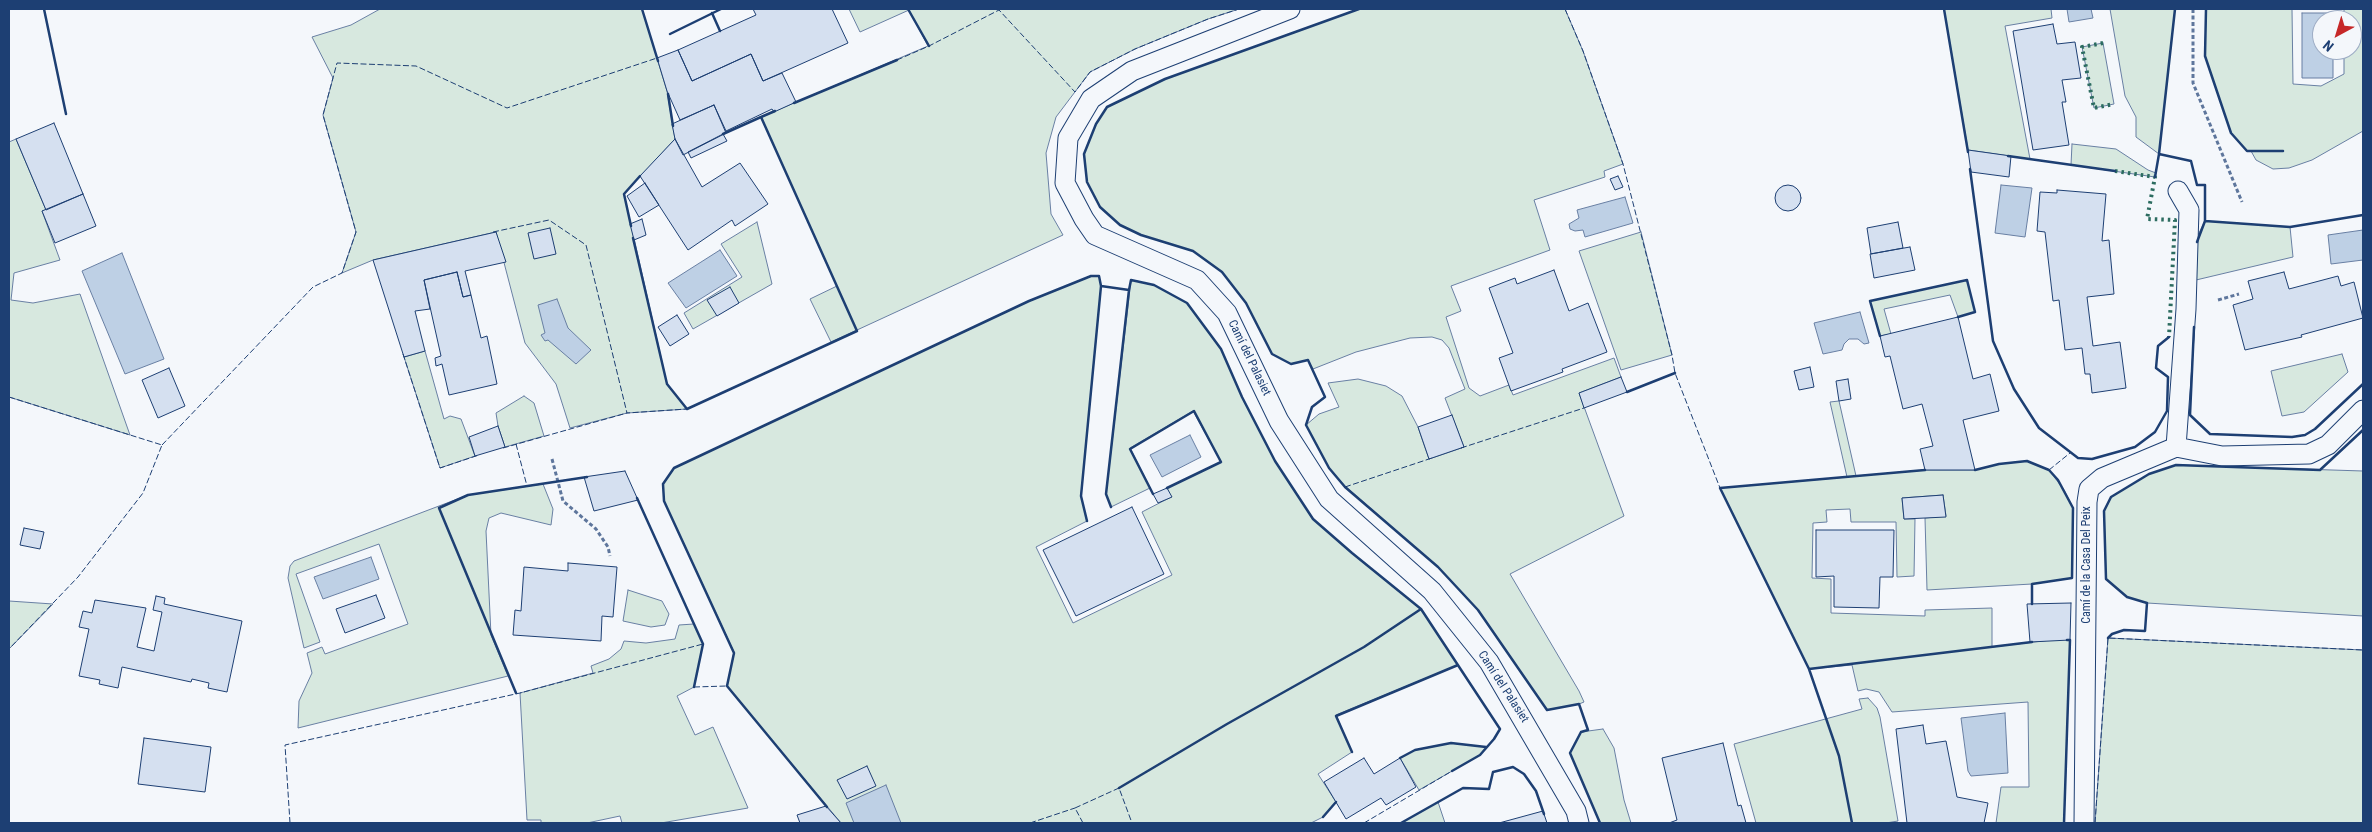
<!DOCTYPE html>
<meta charset="utf-8">
<style>
body{margin:0}
#map{position:relative;width:2372px;height:832px;overflow:hidden;background:#f4f7fb;font-family:"Roboto Condensed",sans-serif}
canvas{display:block}
.frame{position:absolute;inset:0;border:10px solid #1d3f73;pointer-events:none}
.north{position:absolute;left:2312px;top:10px;width:50px;height:50px;box-sizing:border-box;background:#f4f7fb;border:1px solid #9eadc5;border-radius:50%;rotate:219deg;font-size:14px;font-weight:700;line-height:20px;text-align:center;color:#1d3f73}
.north::after{content:'';display:block;margin:auto;width:18px;height:22px;background:#c62828;clip-path:polygon(50% 0,100% 100%,50% 72%,0 100%)}
</style>
<div id="map">
<canvas width="2372" height="832"></canvas>
<div class="frame"></div>
<div class="north">N</div>
</div>
<script>
const ctx = document.querySelector('canvas').getContext('2d');
ctx.lineJoin = 'round';
function fillPath(path, color) {
  ctx.fillStyle = color;
  ctx.fill(path, 'evenodd');
}
function toPath(rows) {
  const path = new Path2D();
  for (const r of rows) {
    if (r.length === 3) {
      path.moveTo(r[0] + r[2], r[1]);
      path.arc(r[0], r[1], r[2], 0, 2 * Math.PI);
      continue;
    }
    path.moveTo(r[0], r[1]);
    for (let i = 2; i < r.length; i += 2) path.lineTo(r[i], r[i + 1]);
  }
  return path;
}
function trace(path, color, width, dash) {
  ctx.strokeStyle = color;
  ctx.lineWidth = width;
  ctx.lineCap = dash ? 'butt' : 'round';
  ctx.setLineDash(dash || []);
  ctx.stroke(path);
}
function write(font, color, halo, rows, align = 'center') {
  ctx.font = font + ' "Roboto Condensed",sans-serif';
  ctx.lineWidth = 4;
  ctx.setLineDash([]);
  ctx.textBaseline = 'middle';
  ctx.strokeStyle = halo;
  ctx.fillStyle = color;
  for (const [text, x, y, turn = 0] of rows) {
    ctx.save();
    ctx.translate(x, y);
    ctx.rotate((+turn || 0) * Math.PI / 180);
    ctx.textAlign = isNaN(turn) ? turn : align;
    if (halo) ctx.strokeText(text, 0, 0);
    ctx.fillText(text, 0, 0);
    ctx.restore();
  }
}
const green = toPath([
 [380,9,642,9,667,91,675,139,624,194,667,384,687,409,627,413,570,428,556,384,525,343,496,232,373,260,342,273,356,232,323,115,333,78,312,37,351,25,380,9],
 [849,9,1239,9,1208,19,1135,49,1090,72,1056,117,1046,153,1051,214,1063,235,831,342,810,299,837,286,761,117,928,46,909,10,860,32,849,9],
 [1359,9,1565,9,1583,51,1623,164,1604,171,1605,177,1534,200,1550,250,1451,286,1461,311,1446,317,1469,388,1480,396,1509,385,1513,395,1614,358,1621,377,1579,393,1624,516,1510,574,1579,691,1584,702,1579,704,1547,710,1478,610,1438,567,1345,486,1329,468,1306,425,1319,414,1339,407,1328,383,1358,379,1386,386,1402,396,1418,427,1429,459,1464,447,1445,398,1465,389,1449,348,1442,340,1432,337,1410,338,1356,352,1313,369,1308,360,1291,364,1272,354,1246,303,1222,272,1193,251,1141,235,1120,225,1100,207,1087,182,1084,154,1096,124,1107,107,1165,79,1359,9],
 [1944,9,2051,9,2052,18,2005,26,2030,159,1968,150,1944,9],
 [2110,9,2175,9,2159,154,2136,137,2136,117,2125,96,2110,9],
 [2206,9,2292,9,2293,84,2321,86,2344,74,2344,50,2352,50,2352,20,2344,20,2344,9,2363,9,2363,131,2312,160,2289,168,2273,169,2256,160,2251,151,2247,151,2231,133,2205,56,2206,9],
 [2103,43,2114,104,2094,108,2082,47,2103,43],
 [16,139,46,210,42,211,60,260,14,273,11,300,33,303,80,294,130,435,9,397,9,142,16,139],
 [2072,144,2116,149,2148,170,2156,173,2155,177,2071,165,2072,144],
 [2205,221,2290,227,2293,257,2196,280,2197,237,2205,221],
 [757,222,772,284,693,329,684,313,742,277,721,244,757,222],
 [1641,232,1672,355,1621,370,1579,251,1641,232],
 [1091,276,1099,276,1101,286,1081,496,1087,521,1036,547,1073,623,1172,575,1142,512,1171,497,1167,488,1221,462,1193,411,1130,448,1150,488,1111,507,1106,494,1131,280,1154,285,1187,303,1221,349,1242,397,1275,461,1313,519,1352,553,1421,609,1458,665,1336,715,1352,752,1318,774,1336,802,1323,817,1311,823,841,823,727,686,734,652,664,501,663,484,674,468,1029,301,1091,276],
 [1967,280,1975,312,1958,317,1950,295,1884,309,1891,334,1880,336,1870,301,1967,280],
 [425,351,444,419,450,416,461,419,475,456,440,468,404,357,425,351],
 [2342,354,2348,372,2304,412,2282,416,2271,371,2342,354],
 [524,396,534,403,544,436,505,447,498,426,496,413,524,396],
 [1839,401,1856,476,1925,470,1975,470,1999,464,2027,461,2049,470,2064,490,2073,508,2072,578,2032,584,1927,590,1925,518,1946,516,1943,495,1902,498,1904,519,1915,519,1914,576,1897,577,1896,522,1851,522,1850,509,1826,510,1827,522,1813,523,1812,578,1831,579,1831,613,1925,616,1925,610,1992,608,1992,647,2059,639,2070,640,2064,823,1996,823,2001,787,2029,787,2028,702,1892,712,1879,692,1866,689,1858,691,1852,665,1809,669,1720,488,1847,477,1830,402,1839,401],
 [2176,465,2363,471,2363,616,2147,603,2127,597,2106,579,2104,511,2111,497,2149,474,2176,465],
 [543,484,553,509,551,525,501,513,489,518,486,531,491,635,508,676,298,728,299,701,312,673,307,653,322,647,325,654,408,624,379,544,296,574,320,642,304,648,288,578,290,566,294,561,468,495,543,484],
 [628,590,662,601,669,614,665,625,651,627,623,621,628,590],
 [9,601,53,604,9,649,9,601],
 [694,624,703,644,694,687,677,696,695,735,713,727,748,808,661,823,622,823,620,816,587,823,541,823,541,820,527,820,520,693,593,673,591,666,609,659,621,649,624,641,646,643,675,639,679,625,694,624],
 [2108,638,2363,650,2363,823,2095,823,2108,638],
 [1868,698,1877,708,1880,717,1898,821,1886,823,1756,823,1734,744,1862,709,1859,699,1868,698],
 [1603,729,1614,748,1624,800,1631,823,1600,823,1570,753,1581,732,1603,729],
 [1451,743,1486,747,1480,755,1419,790,1400,758,1415,750,1451,743],
 [1438,802,1445,823,1401,823,1438,802]
]);
fillPath(green, '#d7e8df');
trace(green, '#687fa3', 1);
const water = toPath([
 [2067,9,2091,9,2093,18,2069,22,2067,9],
 [2302,13,2334,13,2333,20,2322,20,2322,50,2333,50,2333,78,2302,78,2302,13],
 [2001,185,2032,188,2025,237,1995,233,2001,185],
 [1625,197,1633,223,1585,237,1583,230,1575,231,1570,229,1569,224,1579,218,1577,210,1625,197],
 [2363,230,2363,260,2331,264,2328,235,2363,230],
 [720,250,737,276,686,308,668,283,720,250],
 [122,253,164,359,125,374,82,271,122,253],
 [557,299,568,328,591,350,576,364,548,340,545,341,541,335,545,333,538,305,557,299],
 [1860,312,1869,343,1864,344,1858,339,1849,339,1844,344,1842,350,1823,354,1814,323,1860,312],
 [1190,435,1201,457,1162,477,1150,455,1190,435],
 [371,557,379,579,323,599,314,577,371,557],
 [2005,713,2008,773,1971,776,1968,771,1961,718,2005,713],
 [886,785,901,823,854,823,846,803,886,785]
]);
fillPath(water, '#bed0e5');
trace(water, '#687fa3', 1);
const building = toPath([
 [753,9,832,9,848,43,763,81,751,54,692,81,678,50,756,15,753,9],
 [2053,24,2057,44,2075,42,2081,78,2062,80,2066,102,2062,102,2069,145,2033,150,2013,31,2053,24],
 [678,50,692,81,751,54,763,81,782,73,796,102,774,112,772,109,726,131,714,105,680,120,667,91,657,58,678,50],
 [714,105,726,133,683,155,675,139,672,124,714,105],
 [54,123,83,194,46,210,16,139,54,123],
 [723,134,727,141,691,158,688,152,723,134],
 [675,139,702,187,740,163,768,204,735,226,732,220,688,250,640,176,675,139],
 [1968,150,2011,156,2009,177,1971,172,1968,150],
 [1618,176,1623,187,1615,190,1610,179,1618,176],
 [645,183,659,205,639,217,627,196,645,183],
 [1788,198,13],
 [2057,190,2106,194,2102,241,2109,240,2114,294,2087,297,2093,346,2120,342,2126,388,2092,393,2090,374,2085,374,2082,348,2065,350,2059,300,2053,301,2045,232,2037,231,2040,192,2057,193,2057,190],
 [83,194,96,226,55,243,42,211,83,194],
 [642,219,646,235,634,240,630,224,642,219],
 [1898,222,1903,248,1871,254,1867,228,1898,222],
 [550,228,556,254,534,259,528,233,550,228],
 [496,232,506,262,465,271,471,295,463,297,457,272,424,280,430,309,415,311,425,351,404,357,373,260,496,232],
 [1910,247,1915,270,1874,278,1870,254,1910,247],
 [1554,270,1569,311,1588,303,1607,352,1562,369,1563,372,1511,391,1499,358,1513,353,1489,288,1515,278,1517,284,1554,270],
 [457,272,463,297,471,295,481,338,487,336,497,384,449,395,442,364,436,366,435,358,441,356,424,280,457,272],
 [2284,272,2289,289,2338,276,2341,286,2354,282,2363,318,2301,335,2302,337,2245,350,2233,305,2253,299,2248,281,2284,272],
 [730,287,739,303,717,316,707,300,730,287],
 [677,315,689,334,670,346,658,327,677,315],
 [1958,317,1973,379,1990,374,1999,411,1963,420,1975,470,1925,470,1920,449,1933,446,1922,404,1903,409,1890,356,1885,357,1880,336,1958,317],
 [1810,367,1814,387,1799,390,1794,371,1810,367],
 [169,368,185,406,158,418,142,380,169,368],
 [1621,377,1627,392,1584,408,1579,393,1621,377],
 [1848,379,1851,399,1839,401,1836,381,1848,379],
 [1452,415,1464,447,1429,459,1418,427,1452,415],
 [498,426,505,447,475,456,469,437,498,426],
 [625,471,638,500,594,511,584,477,625,471],
 [1167,488,1172,497,1158,503,1153,494,1167,488],
 [1943,495,1946,517,1904,519,1902,498,1943,495],
 [1132,507,1164,574,1076,616,1043,550,1132,507],
 [24,528,44,532,40,549,20,545,24,528],
 [1816,530,1894,530,1893,577,1880,577,1879,608,1834,607,1834,576,1816,577,1816,530],
 [568,563,617,567,613,617,602,616,601,641,513,635,515,610,521,611,524,567,568,571,568,563],
 [376,595,385,618,345,633,336,609,376,595],
 [156,596,165,598,164,604,242,621,227,692,208,688,209,683,192,679,191,682,122,667,118,688,99,684,100,680,79,676,89,629,79,627,83,611,92,613,95,600,146,608,137,647,154,651,162,612,153,610,156,596],
 [2071,603,2070,640,2030,642,2027,604,2071,603],
 [1923,725,1926,744,1946,741,1957,797,1988,803,1984,823,1907,823,1896,729,1923,725],
 [144,738,211,747,205,792,138,784,144,738],
 [1723,743,1738,806,1741,805,1746,823,1669,823,1677,820,1662,758,1723,743],
 [1364,758,1374,774,1400,758,1416,787,1386,805,1381,798,1346,819,1324,782,1364,758],
 [867,766,876,786,847,799,837,780,867,766],
 [826,806,841,823,800,823,797,815,826,806],
 [1543,811,1547,823,1499,823,1543,811]
]);
fillPath(building, '#d5e0f0');
trace(building, '#1d3f73', 1);
const lane = toPath([
 [1290,9,1132,71,1091,99,1068,138,1065,183,1084,219,1095,235,1197,280,1227,313,1279,421,1329,499,1432,591,1489,662,1576,811,1579,823],
 [2176,447,2186,309,2189,210,2178,191],
 [2084,823,2087,502,2089,489,2102,478,2176,447,2222,456,2309,454,2328,445,2363,410]
]);
trace(lane, '#1d3f73', 21);
trace(toPath([
 [2193,9,2193,83,2242,202],
 [2218,300,2239,294],
 [552,459,563,501,596,529,608,547,610,556]
]), '#5e769c', 3, [4, 2.5]);
trace(lane, '#f4f7fb', 19);
trace(toPath([
 [2103,43,2082,47,2094,108,2114,104],
 [2115,171,2155,177,2147,219,2175,220,2169,337]
]), '#2c6c60', 4, [2.5, 4]);
trace(toPath([
 [1565,9,1583,51,1623,164,1672,355,1675,373,1720,488],
 [897,60,929,46,999,10,1075,92,1090,72,1135,49,1208,19,1239,9],
 [493,232,549,220,586,245,627,413,687,409],
 [403,354,440,468,479,455],
 [9,397,162,445,143,493,78,577,9,649],
 [516,444,527,486],
 [162,445,313,287,342,273,356,232,323,115,337,63,416,66,507,108,657,58],
 [503,448,627,413],
 [1461,448,1584,408],
 [2049,470,2070,453],
 [1345,487,1432,458],
 [694,687,727,686],
 [9,822,9,823],
 [290,823,285,745,520,693,703,644],
 [1030,823,1075,808],
 [1083,823,1075,808,1119,788,1132,823],
 [1364,823,1452,771],
 [2095,823,2108,638,2363,650]
]), '#1d3f73', 1, [6, 2.5]);
trace(toPath([
 [44,9,66,114],
 [642,9,658,61],
 [908,9,929,46],
 [1359,9,1165,79,1107,107,1096,124,1084,154,1087,182,1100,207,1120,225,1141,235,1193,251,1222,272,1246,303,1272,354,1291,364,1308,360,1325,397,1312,407,1306,425,1329,468,1345,487,1438,567,1478,610,1547,710,1579,704,1588,730,1581,732,1570,753,1600,823],
 [1944,9,1968,152],
 [2206,9,2205,56,2231,133,2247,151,2283,151],
 [712,13,720,31],
 [670,34,721,9],
 [668,94,673,126],
 [794,103,897,60],
 [723,134,761,117],
 [2159,154,2175,9],
 [2008,156,2115,171],
 [1970,169,1993,341,2014,389,2039,428,2078,458,2092,459,2135,447,2155,432,2167,411,2168,377,2156,368,2158,346,2169,337],
 [2155,177,2159,154,2191,161,2197,185,2205,185,2205,221],
 [631,226,624,194,640,176],
 [633,238,667,384,687,409,857,331,761,117,775,111],
 [2197,242,2205,221,2290,227,2363,215],
 [2194,327,2190,415,2210,434,2292,437,2305,435,2315,429,2363,384],
 [1880,336,1870,301,1967,280,1975,312,1958,317],
 [1627,392,1675,373],
 [1975,470,1999,464,2027,461,2049,470,2058,480,2073,508,2072,578,2032,584,2032,604],
 [1153,494,1130,449,1194,411,1221,462,1167,488],
 [637,498,703,644,694,687],
 [1111,507,1106,494,1129,290],
 [1087,521,1081,496,1101,286],
 [2108,638,2112,634,2124,630,2145,631,2147,603,2127,597,2106,579,2104,511,2111,497,2149,474,2176,465,2320,470,2363,430],
 [1809,669,1720,488,1925,470],
 [516,693,439,508,468,495,587,477],
 [1352,752,1336,716,1458,665],
 [1400,758,1415,750,1451,743,1486,747],
 [1119,788,1227,724,1364,647,1421,609,1500,729,1494,739,1480,755,1452,771],
 [827,807,727,686,734,653,664,501,663,484,674,468,1029,301,1091,276,1099,276,1101,286,1129,290,1131,280,1154,285,1187,303,1221,349,1242,397,1275,461,1313,519,1352,553,1421,609],
 [1323,817,1336,802],
 [1401,823,1463,788,1489,789,1493,772,1513,767,1524,774,1536,791,1544,814],
 [1852,823,1839,756,1809,669,2032,642],
 [2064,823,2070,640,2067,640]
]), '#1d3f73', 2.5);
write('12px', '#1d3f73', '#f4f7fb', [
 ["Camí del Palasiet",1249,358,64],
 ["Camí de la Casa Del Peix",2087,565,-90],
 ["Camí del Palasiet",1503,687,57]
]);
</script>
